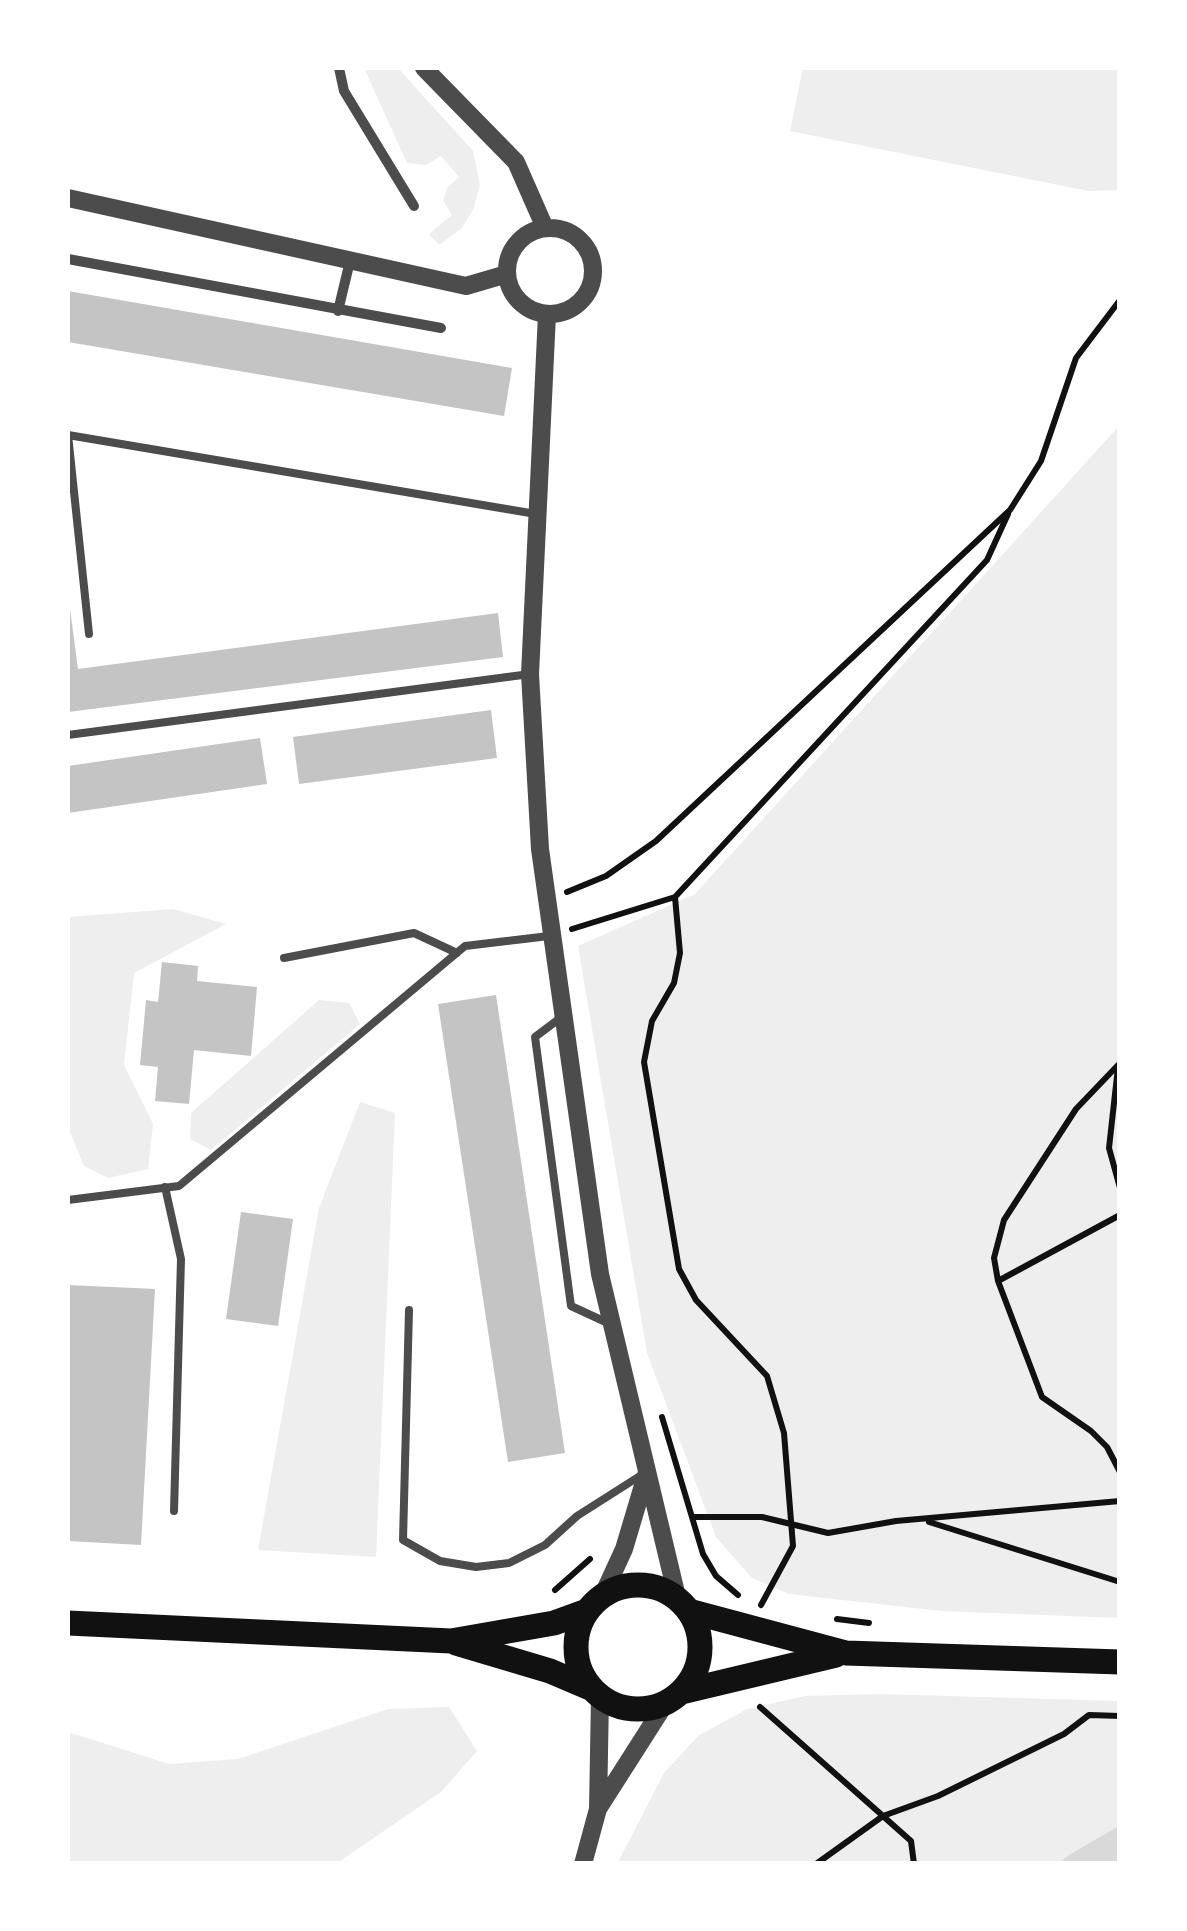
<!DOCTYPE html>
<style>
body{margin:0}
#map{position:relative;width:1187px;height:1931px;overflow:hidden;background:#fff;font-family:Commissioner,sans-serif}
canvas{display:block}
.frame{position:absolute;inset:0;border:70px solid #fff;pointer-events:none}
</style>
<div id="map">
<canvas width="1187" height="1931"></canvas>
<div class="frame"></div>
</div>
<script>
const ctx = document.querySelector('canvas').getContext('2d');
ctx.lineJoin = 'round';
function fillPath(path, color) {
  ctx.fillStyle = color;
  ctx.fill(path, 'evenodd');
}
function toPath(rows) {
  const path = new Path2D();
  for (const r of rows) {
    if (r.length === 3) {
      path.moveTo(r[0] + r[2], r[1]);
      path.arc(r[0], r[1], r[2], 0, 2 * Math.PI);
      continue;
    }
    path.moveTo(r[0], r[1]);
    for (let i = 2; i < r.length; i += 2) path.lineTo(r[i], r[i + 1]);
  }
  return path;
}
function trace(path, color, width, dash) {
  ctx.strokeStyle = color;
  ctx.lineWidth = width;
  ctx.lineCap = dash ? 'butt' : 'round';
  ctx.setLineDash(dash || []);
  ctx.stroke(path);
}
fillPath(toPath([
 [364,68,398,68,473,151,480,185,473,210,462,228,439,245,429,234,452,215,443,201,447,188,459,177,441,156,426,165,407,163],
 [803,68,1119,68,1119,190,1088,191,790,131],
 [1119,426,1119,1618,942,1611,789,1594,752,1578,716,1537,647,1353,578,946,695,894],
 [173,909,226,924,134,973,124,1065,153,1124,148,1169,108,1178,84,1166,68,1127,68,917],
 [319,1000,349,1003,360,1024,211,1150,190,1139,191,1113],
 [360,1102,395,1113,376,1557,258,1550,319,1208],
 [880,1694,1119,1701,1119,1863,617,1864,664,1773,698,1736,747,1709,805,1696],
 [449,1707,477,1751,441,1792,337,1863,68,1863,68,1732,169,1764,238,1759,388,1709]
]), '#eee');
fillPath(toPath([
 [1119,1826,1119,1863,1059,1863,1069,1855]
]), '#d9d9d9');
fillPath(toPath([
 [68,291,512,368,504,416,68,342],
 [68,594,78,669,498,613,503,657,68,712],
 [491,710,497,758,299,784,293,737],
 [260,738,267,784,68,813,68,766],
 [162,962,198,966,197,981,257,987,251,1056,194,1050,189,1104,155,1101,158,1067,140,1065,146,1000,158,1002],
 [496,995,565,1453,508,1462,438,1004],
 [241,1212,293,1219,278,1326,226,1319],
 [68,1285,155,1289,141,1545,68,1541]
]), '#c4c4c4');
trace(toPath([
 [567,892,606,876,656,841,1010,510,1041,461,1076,358,1120,300],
 [675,897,680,953,674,983,652,1021,644,1062,679,1269,696,1300,767,1376,784,1433,793,1546,761,1605],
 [572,929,675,897,987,560,1008,514],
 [1120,1063,1076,1109,1004,1220,994,1258,998,1281,1042,1397,1091,1431,1107,1447,1120,1472],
 [1118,1067,1109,1148,1120,1188],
 [998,1281,1120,1215],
 [662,1417,703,1554,716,1576,738,1595],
 [692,1517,762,1517,828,1533,896,1521,1120,1501],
 [929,1522,1120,1582],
 [555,1590,590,1559],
 [837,1619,869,1623],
 [760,1707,883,1816,816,1864],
 [883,1816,938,1796,1064,1734,1089,1715,1120,1716],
 [884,1817,911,1841,914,1864]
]), '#111', 6);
trace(toPath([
 [89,634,68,435,536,514],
 [68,735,530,674],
 [284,958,414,933,457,953],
 [563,1016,535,1037,571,1306,610,1324],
 [165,1187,181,1259,174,1511],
 [68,1200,179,1186,465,946,549,936],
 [409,1310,403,1540,440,1561,476,1567,509,1563,545,1545,577,1516,643,1474]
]), '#4c4c4c', 8);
trace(toPath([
 [339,68,344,91,414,206],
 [68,259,441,328],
 [338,311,350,261]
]), '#4c4c4c', 10);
trace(toPath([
 [424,68,516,162,545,228],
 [68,198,466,286,507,274],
 [550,271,43],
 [547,314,530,674,540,849,600,1274,678,1601],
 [602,1597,624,1549,647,1472],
 [598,1809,665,1704],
 [583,1864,598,1809,600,1697]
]), '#4c4c4c', 18);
trace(toPath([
 [638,1647,62],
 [689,1611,846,1653,1120,1662],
 [68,1623,451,1641,554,1623,587,1611],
 [456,1643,550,1671,590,1688],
 [681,1692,836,1655]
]), '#111', 25);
</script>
